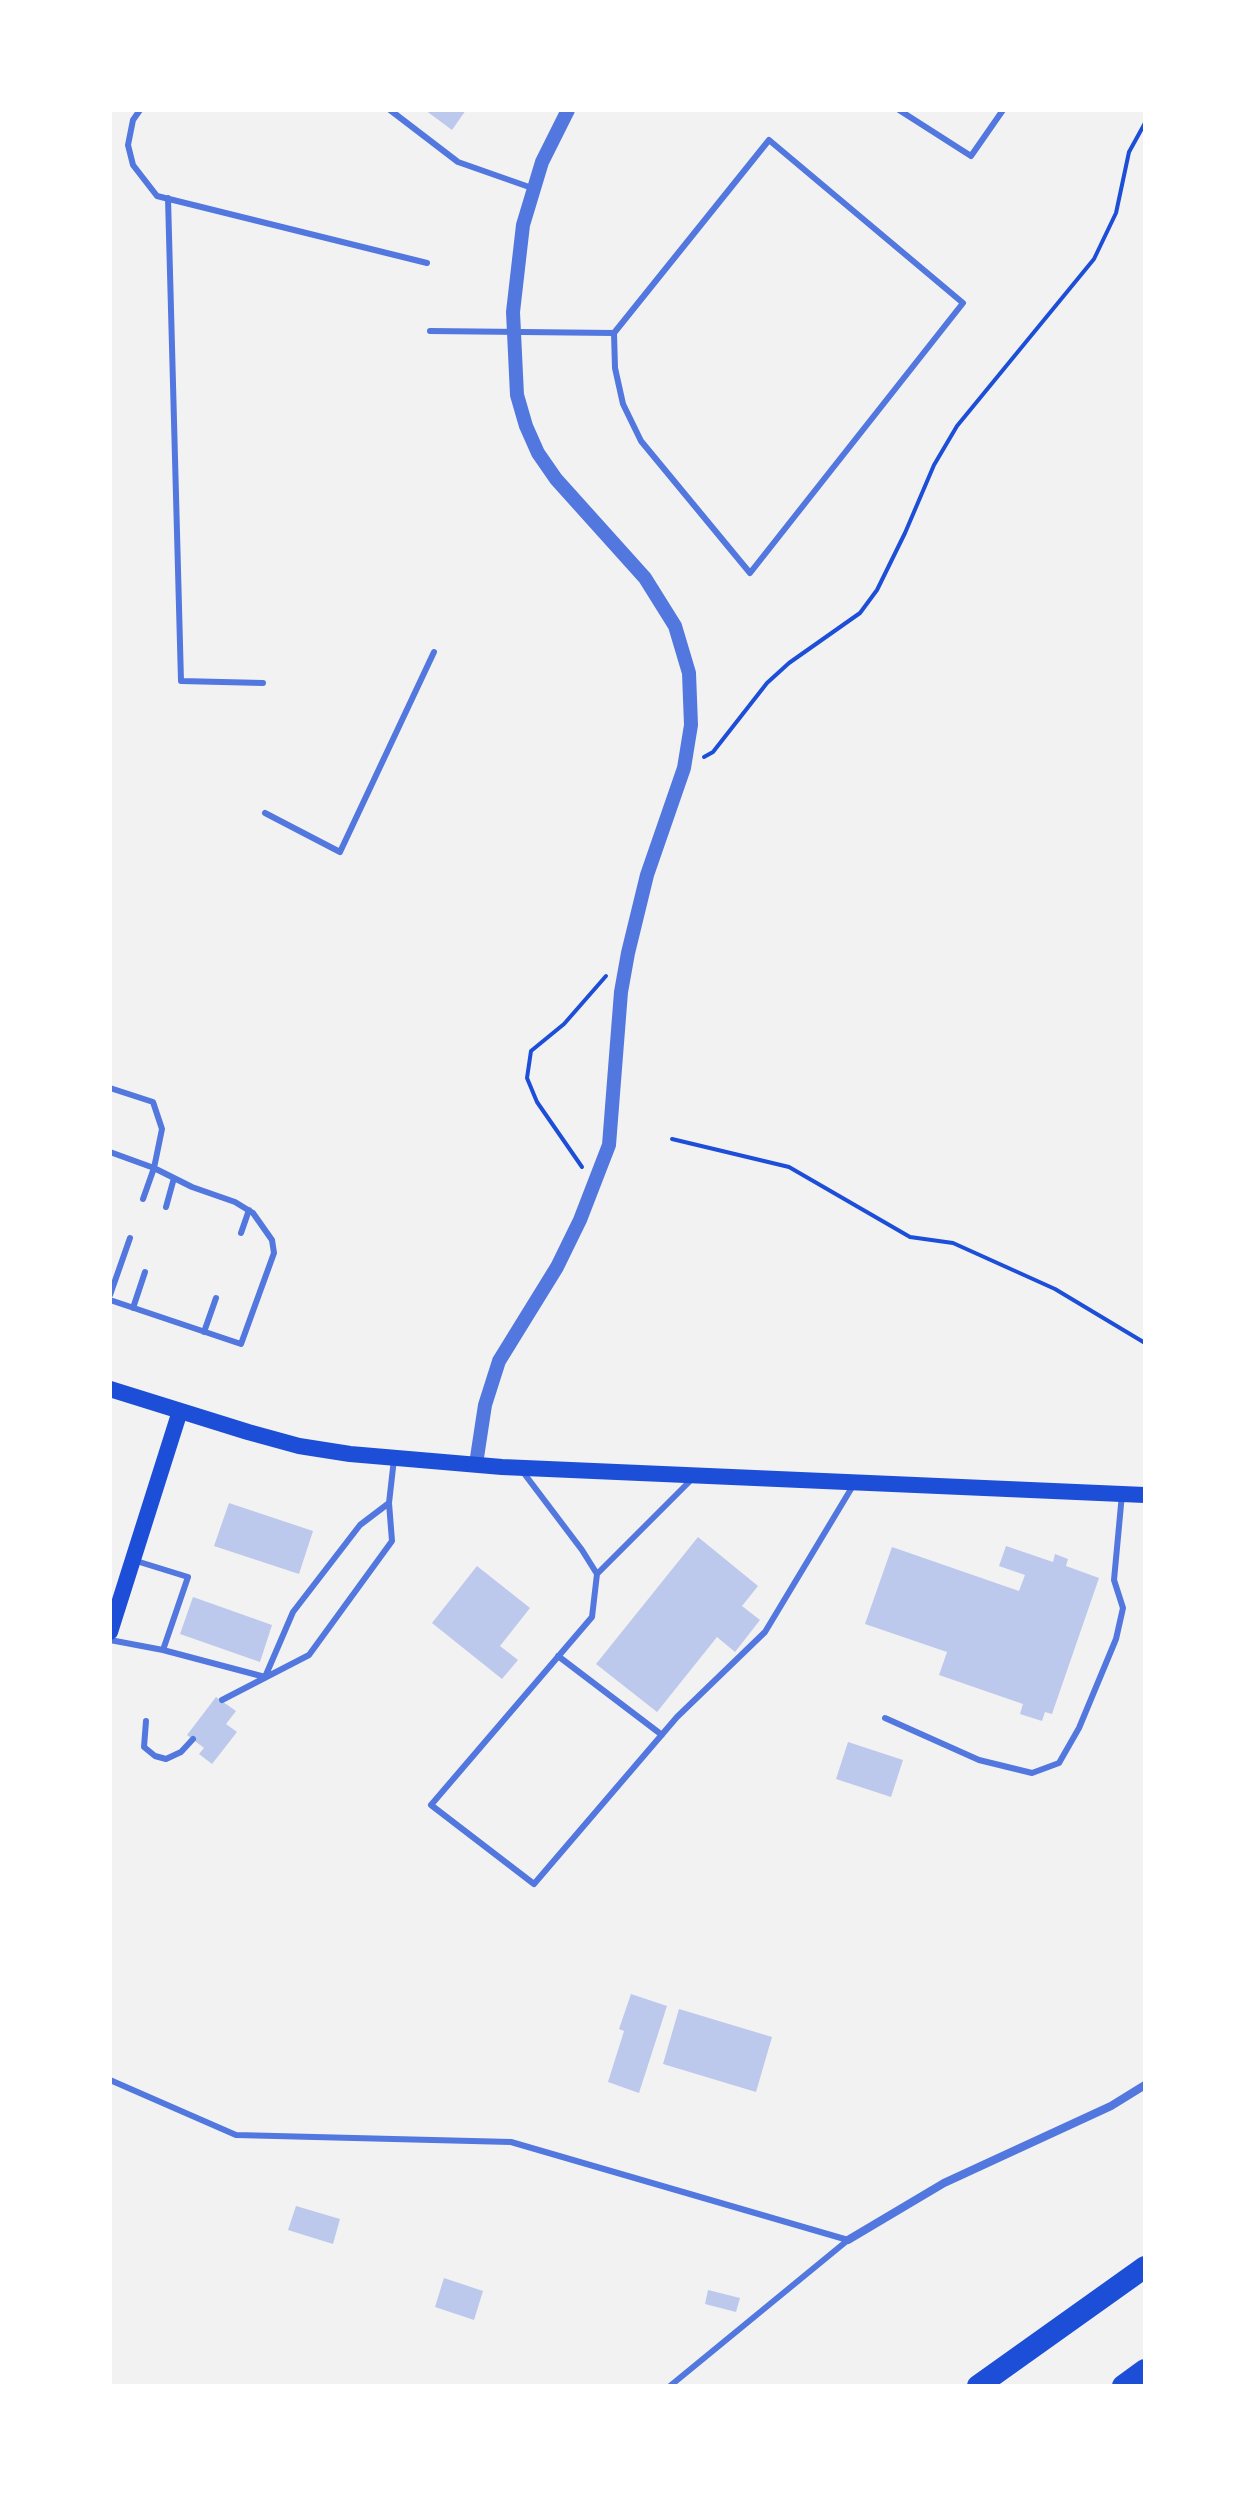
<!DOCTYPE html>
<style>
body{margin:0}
#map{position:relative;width:1255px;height:2496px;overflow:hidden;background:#f2f2f2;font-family:Quicksand,sans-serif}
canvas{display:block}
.frame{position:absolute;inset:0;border:112px solid #fff;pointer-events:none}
</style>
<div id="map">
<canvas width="1255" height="2496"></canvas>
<div class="frame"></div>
</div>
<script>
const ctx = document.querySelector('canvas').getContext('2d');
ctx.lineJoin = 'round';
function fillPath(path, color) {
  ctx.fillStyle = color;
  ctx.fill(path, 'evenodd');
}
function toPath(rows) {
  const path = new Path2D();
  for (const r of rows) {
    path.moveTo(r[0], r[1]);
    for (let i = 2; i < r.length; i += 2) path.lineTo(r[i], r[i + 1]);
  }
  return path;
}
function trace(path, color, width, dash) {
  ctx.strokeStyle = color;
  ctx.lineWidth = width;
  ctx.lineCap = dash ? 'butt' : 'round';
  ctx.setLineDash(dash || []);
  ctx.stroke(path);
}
fillPath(toPath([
 [425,110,466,110,452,130],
 [229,1503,313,1531,299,1574,214,1546],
 [698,1537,758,1586,742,1606,760,1620,735,1652,717,1637,657,1712,596,1664],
 [1006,1546,1053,1562,1055,1554,1068,1559,1066,1566,1099,1578,1052,1714,1045,1712,1042,1721,1020,1714,1023,1704,939,1675,947,1652,865,1624,892,1547,1019,1591,1025,1575,999,1566],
 [477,1566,530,1608,500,1646,518,1660,502,1679,432,1623],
 [193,1597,272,1625,260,1662,180,1634],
 [216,1697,236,1711,226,1724,237,1732,212,1764,199,1754,204,1748,187,1735],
 [848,1742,903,1760,891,1797,836,1779],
 [631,1994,667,2006,639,2093,608,2082,624,2031,619,2029],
 [679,2009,772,2037,756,2092,663,2064],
 [296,2206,340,2219,333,2244,288,2230],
 [444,2278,483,2291,474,2320,435,2307],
 [708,2290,740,2298,736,2312,705,2304]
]), '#bdc9ec');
trace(toPath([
 [704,757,713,752,767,683,789,663,860,613,877,590,905,533,934,465,957,426,1094,259,1116,213,1129,152,1145,123],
 [672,1139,789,1167,910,1237,953,1243,1055,1289,1145,1343],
 [582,1167,537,1102,527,1078,531,1051,564,1024,606,976]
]), '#1d4ed8', 4);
trace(toPath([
 [140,110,133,120,128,145,133,165,157,196,427,263],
 [390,110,458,162,532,188],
 [899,110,971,156,1003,110],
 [168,198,181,681,263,683],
 [430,331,614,333,615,368,623,404,641,441,750,573,963,303,769,140,614,333],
 [265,813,340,852,434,652],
 [110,1088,153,1102,162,1129,154,1168,110,1152],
 [166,1207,174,1178],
 [241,1233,249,1210],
 [110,1295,130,1238],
 [110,1300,241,1344,274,1253,272,1240,253,1213,235,1202,192,1187,154,1168,143,1199],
 [133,1308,145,1272],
 [204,1332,216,1298],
 [523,1472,582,1550,597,1574,592,1617,431,1805,534,1884,677,1717,765,1632,854,1484],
 [597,1574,693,1478],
 [110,1640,163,1650,188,1577,133,1560],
 [163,1650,265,1677,293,1612,360,1525,389,1503,394,1459],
 [558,1656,662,1735],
 [222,1700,309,1655,392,1541,389,1503],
 [885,1718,979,1760,1032,1773,1059,1763,1079,1728,1116,1639,1123,1608,1114,1580,1122,1494],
 [146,1721,144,1747,155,1756,166,1759,181,1752,193,1739],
 [110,2080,236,2135,511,2142,848,2240],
 [670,2386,848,2240]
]), '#5277de', 6);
trace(toPath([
 [848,2240,944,2183,1111,2106,1145,2085]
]), '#5277de', 8);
trace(toPath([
 [476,1464,485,1405,499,1361,557,1267,580,1220,609,1145,621,992,628,953,647,875,684,768,691,725,689,673,675,626,645,578,556,479,538,453,526,426,517,395,513,312,523,225,542,162,568,110]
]), '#5277de', 14);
trace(toPath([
 [110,1389,248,1432,299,1446,350,1454,502,1467,1145,1495],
 [110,1632,180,1411]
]), '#1d4ed8', 16);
trace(toPath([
 [978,2386,1145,2267],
 [1123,2386,1145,2370]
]), '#1d4ed8', 22);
</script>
